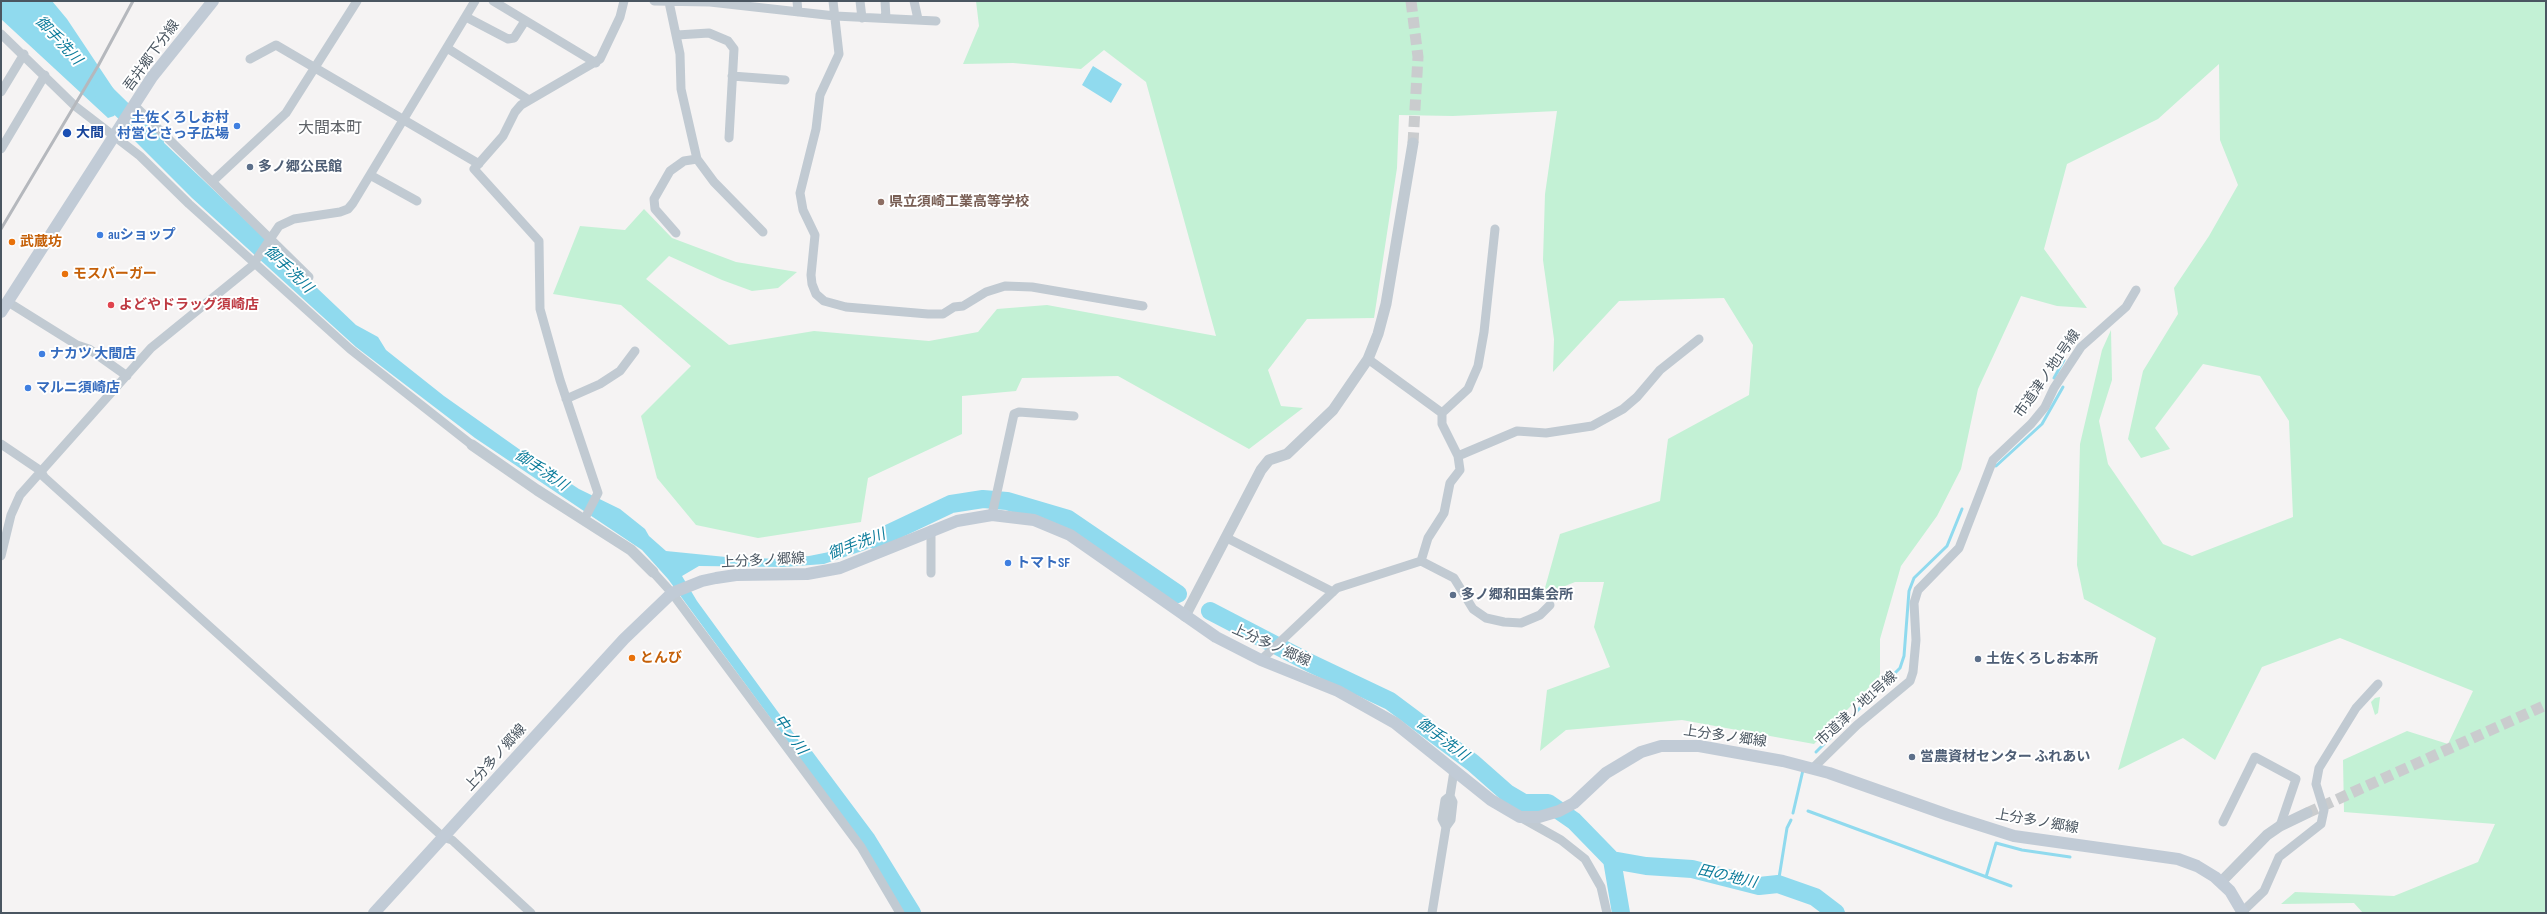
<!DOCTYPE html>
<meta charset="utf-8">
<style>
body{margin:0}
#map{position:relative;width:2547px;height:914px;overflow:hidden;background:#f5f3f3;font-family:"Sofia Sans Condensed",sans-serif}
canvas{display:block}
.frame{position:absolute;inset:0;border:2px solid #4a5661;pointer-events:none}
</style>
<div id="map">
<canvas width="2547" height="914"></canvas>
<div class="frame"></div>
</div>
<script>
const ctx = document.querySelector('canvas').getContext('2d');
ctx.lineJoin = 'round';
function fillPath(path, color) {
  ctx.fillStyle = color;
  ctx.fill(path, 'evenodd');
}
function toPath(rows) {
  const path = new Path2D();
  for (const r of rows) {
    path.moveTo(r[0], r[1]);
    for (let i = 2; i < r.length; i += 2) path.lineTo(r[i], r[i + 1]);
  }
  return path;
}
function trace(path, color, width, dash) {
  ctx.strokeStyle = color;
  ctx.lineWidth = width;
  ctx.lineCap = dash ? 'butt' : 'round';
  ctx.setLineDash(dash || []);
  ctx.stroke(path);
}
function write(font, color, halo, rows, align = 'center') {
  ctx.font = font + ' "Sofia Sans Condensed","Noto Sans JP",sans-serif';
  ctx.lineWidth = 4;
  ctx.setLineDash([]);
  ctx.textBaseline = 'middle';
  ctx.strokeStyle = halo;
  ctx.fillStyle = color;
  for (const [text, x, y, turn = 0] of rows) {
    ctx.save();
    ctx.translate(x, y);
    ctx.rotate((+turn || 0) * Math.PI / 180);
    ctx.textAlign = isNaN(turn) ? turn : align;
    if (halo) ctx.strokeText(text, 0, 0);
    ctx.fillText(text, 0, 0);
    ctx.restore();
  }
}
fillPath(toPath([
 [976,1,2546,1,2546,913,2363,913,2354,903,2281,904,2295,892,2394,896,2478,862,2495,824,2344,812,2343,760,2407,731,2448,744,2473,691,2340,638,2262,667,2215,760,2183,738,2118,770,2156,638,2084,599,2077,565,2080,444,2102,350,2111,330,2112,380,2099,421,2108,464,2163,544,2192,556,2293,517,2289,421,2260,376,2203,364,2155,428,2170,449,2141,458,2128,439,2143,371,2178,314,2174,288,2209,236,2238,185,2220,140,2219,64,2158,119,2067,164,2044,249,2087,308,2057,306,2021,296,1978,389,1961,469,1937,516,1901,566,1880,639,1880,676,1814,744,1682,720,1566,730,1540,751,1547,690,1610,667,1594,627,1604,582,1575,582,1543,595,1560,534,1660,501,1668,439,1749,395,1753,345,1724,298,1619,301,1553,372,1554,339,1543,260,1545,194,1557,111,1453,116,1399,115,1397,168,1374,318,1307,319,1268,370,1281,406,1303,408,1249,449,1118,376,1022,378,1016,391,962,396,962,434,868,478,861,522,758,538,696,525,657,478,641,416,691,366,621,305,553,294,580,226,625,230,644,209,672,238,736,262,797,272,778,288,752,291,722,280,669,256,646,279,729,345,814,331,929,341,978,332,997,309,1047,305,1216,336,1146,82,1104,50,1081,69,1013,63,963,64,979,26],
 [2380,697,2378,713,2375,715,2371,702,2375,698]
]), '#c3f1d5');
fillPath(toPath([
 [1,1,52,1,67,19,123,103,114,116,108,118,1,19],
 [1093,66,1122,84,1111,103,1082,85],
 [141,121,356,325,378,337,386,350,444,396,526,454,579,489,620,509,645,529,649,536,666,551,726,557,780,559,809,556,839,550,894,523,899,533,865,550,824,564,783,567,699,566,682,576,697,601,824,775,816,780,668,579,642,550,475,438,356,347,192,198,131,137]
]), '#90daee');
trace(toPath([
 [2054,378,2064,360],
 [1996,466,2042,424,2063,387],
 [1816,752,1900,668,1904,656,1909,591,1914,578,1947,546,1962,509],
 [1808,811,2011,886],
 [1793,813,1803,770],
 [1986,877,1996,843,2022,850,2070,857],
 [1778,884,1787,828,1791,820]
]), '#90daee', 3);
trace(toPath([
 [102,90,155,142],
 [875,540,951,504,983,499,1007,501,1068,519,1178,594],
 [1210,611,1310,663,1390,701,1473,763,1507,793,1524,803,1548,803,1574,821,1612,860,1621,913],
 [805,757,867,840,912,913],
 [1612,860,1646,866,1692,869,1759,886,1778,884,1815,897,1836,913]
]), '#90daee', 18);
trace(toPath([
 [1411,1,1418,57,1413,143],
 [2307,813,2546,705]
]), '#caccce', 11, [11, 5.5]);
trace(toPath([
 [493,1,596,63],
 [654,1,710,2,835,16,936,21],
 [797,1,798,12],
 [833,1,839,54,820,95,816,129,800,193,803,210,815,235,811,275,812,284,816,294,824,301,846,307,928,314,943,314,954,307,963,306,986,292,1005,286,1032,287,1143,306],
 [860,1,862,18],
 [885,1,886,18],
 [914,1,918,19],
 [669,2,680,54,681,89,697,159,714,182,763,232],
 [466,17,508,39,514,38,525,21],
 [1,34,75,106,140,156,189,204,350,349,472,445],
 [677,35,709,33,728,41,734,49,729,138],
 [447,48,529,100],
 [250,59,276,45,479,164],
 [732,76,785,80],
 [1,92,24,54],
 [135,106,309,277],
 [1,149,45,75],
 [370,175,417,201],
 [213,181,286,113,357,1],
 [676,233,655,209,654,199,670,171,684,161,697,159],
 [8,302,77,345,89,349,127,376],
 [1368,359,1442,413],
 [566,399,600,384,620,371,635,351],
 [1,444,41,471,44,477,443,837,452,840,531,913],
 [1458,456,1517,431,1546,433,1592,426,1623,409,1637,397,1660,370,1699,339],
 [992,515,1014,414,1019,412,1074,416],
 [584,520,598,493,560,380,540,309,539,241,474,169,503,136,515,112,521,105,600,59,620,17,624,1],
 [1227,538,1333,592],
 [1,556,11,515,20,495,151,348,252,266,279,226,294,219,340,212,348,209,353,203,475,1],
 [1421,561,1454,578,1473,609,1486,618,1504,622,1521,623,1540,615,1550,605],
 [653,572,672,593,861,847,900,913],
 [931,573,931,530],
 [1261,660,1337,588,1421,561,1428,538,1444,513,1450,483,1460,470,1458,456,1442,424,1442,413,1468,389,1478,366,1484,332,1495,229],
 [1812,769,1857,725,1910,681,1913,672,1916,640,1914,603,1918,590,1959,548,1993,460,2031,424,2045,407,2054,388,2081,347,2126,307,2136,290],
 [1520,817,1561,840,1585,859,1601,887,1607,913],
 [2223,822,2255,757,2296,779,2280,826],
 [1446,827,1442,819,1445,800,1450,796],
 [2242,912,2264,891,2279,857,2321,824,2324,810,2316,784,2319,768,2356,708,2378,684],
 [1432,913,1446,827,1451,820,1453,802,1450,796,1454,771]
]), '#c1cad2', 9);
trace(toPath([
 [472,445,537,490,631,550,653,572],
 [1185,616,1261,470,1269,460,1287,454,1333,410,1368,359,1378,334,1386,304,1413,143],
 [2221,882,2267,835,2280,826,2307,813]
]), '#c1cad2', 11);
trace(toPath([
 [1,312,152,77,213,1],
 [374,913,624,639,672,593,702,581,716,578,736,575,807,574,840,568,957,521,992,515,1034,520,1070,535,1216,637,1261,660,1338,691,1395,723,1491,800,1520,817,1539,817,1559,811,1574,803,1606,773,1641,752,1661,746,1699,746,1783,761,1829,773,1948,815,2014,836,2178,859,2197,866,2215,877,2230,891,2243,913]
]), '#c1cbd6', 12);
trace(toPath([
 [1,229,98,66,133,1]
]), '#b5b8bd', 3);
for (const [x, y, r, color] of [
 [237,126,4,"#3f7fe0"],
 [67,133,5,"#1a4fb4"],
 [250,167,4,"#5c6f8a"],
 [881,202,4,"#8d6e63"],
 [100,235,4,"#3f7fe0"],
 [12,242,4,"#e8710a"],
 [65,274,4,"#e8710a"],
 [111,305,4,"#e0444e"],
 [42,354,4,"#3f7fe0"],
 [28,388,4,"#3f7fe0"],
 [1008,563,4,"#3f7fe0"],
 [1453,595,4,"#5c6f8a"],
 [632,658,4,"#e8710a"],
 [1978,659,4,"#5c6f8a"],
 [1912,757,4,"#5c6f8a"]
]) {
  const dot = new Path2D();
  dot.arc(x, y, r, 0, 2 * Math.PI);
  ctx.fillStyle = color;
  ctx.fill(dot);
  trace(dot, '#fff', 1.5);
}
write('14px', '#4a5661', '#fff', [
 ["吾井郷下分線",152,56,-54],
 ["市道津ノ地1号線",2048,374,-55],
 ["上分多ノ郷線",763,561,-3],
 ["上分多ノ郷線",1271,646,24],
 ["市道津ノ地1号線",1857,709,-42],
 ["上分多ノ郷線",1725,737,8],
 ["上分多ノ郷線",496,758,-48],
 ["上分多ノ郷線",2037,822,10]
]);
write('bold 14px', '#366cbe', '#fff', [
 ["土佐くろしお村",229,118,"right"],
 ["村営とさっ子広場",229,134,"right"],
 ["auショップ",108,235],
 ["ナカツ 大間店",50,354],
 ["マルニ須崎店",36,388],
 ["トマトSF",1016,563]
], 'left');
write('bold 14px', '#164399', '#fff', [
 ["大間",76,133]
], 'left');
write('bold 14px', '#4e5e75', '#fff', [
 ["多ノ郷公民館",258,167],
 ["多ノ郷和田集会所",1461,595],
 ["土佐くろしお本所",1986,659],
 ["営農資材センター ふれあい",1920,757]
], 'left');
write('bold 14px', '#785e54', '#fff', [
 ["県立須崎工業高等学校",889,202]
], 'left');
write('bold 14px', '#c56008', '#fff', [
 ["武蔵坊",20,242],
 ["モスバーガー",73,274],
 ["とんび",640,658]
], 'left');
write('bold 14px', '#be3a42', '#fff', [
 ["よどやドラッグ須崎店",119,305]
], 'left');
write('italic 15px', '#0c7c9b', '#fff', [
 ["御手洗川",58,41,47],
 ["御手洗川",288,270,44],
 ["御手洗川",541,471,34],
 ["御手洗川",857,545,-21],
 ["中ノ川",790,735,54],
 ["御手洗川",1442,740,37],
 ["田の地川",1727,877,13]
]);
write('16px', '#5f6368', '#fff', [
 ["大間本町",330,129]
]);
</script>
